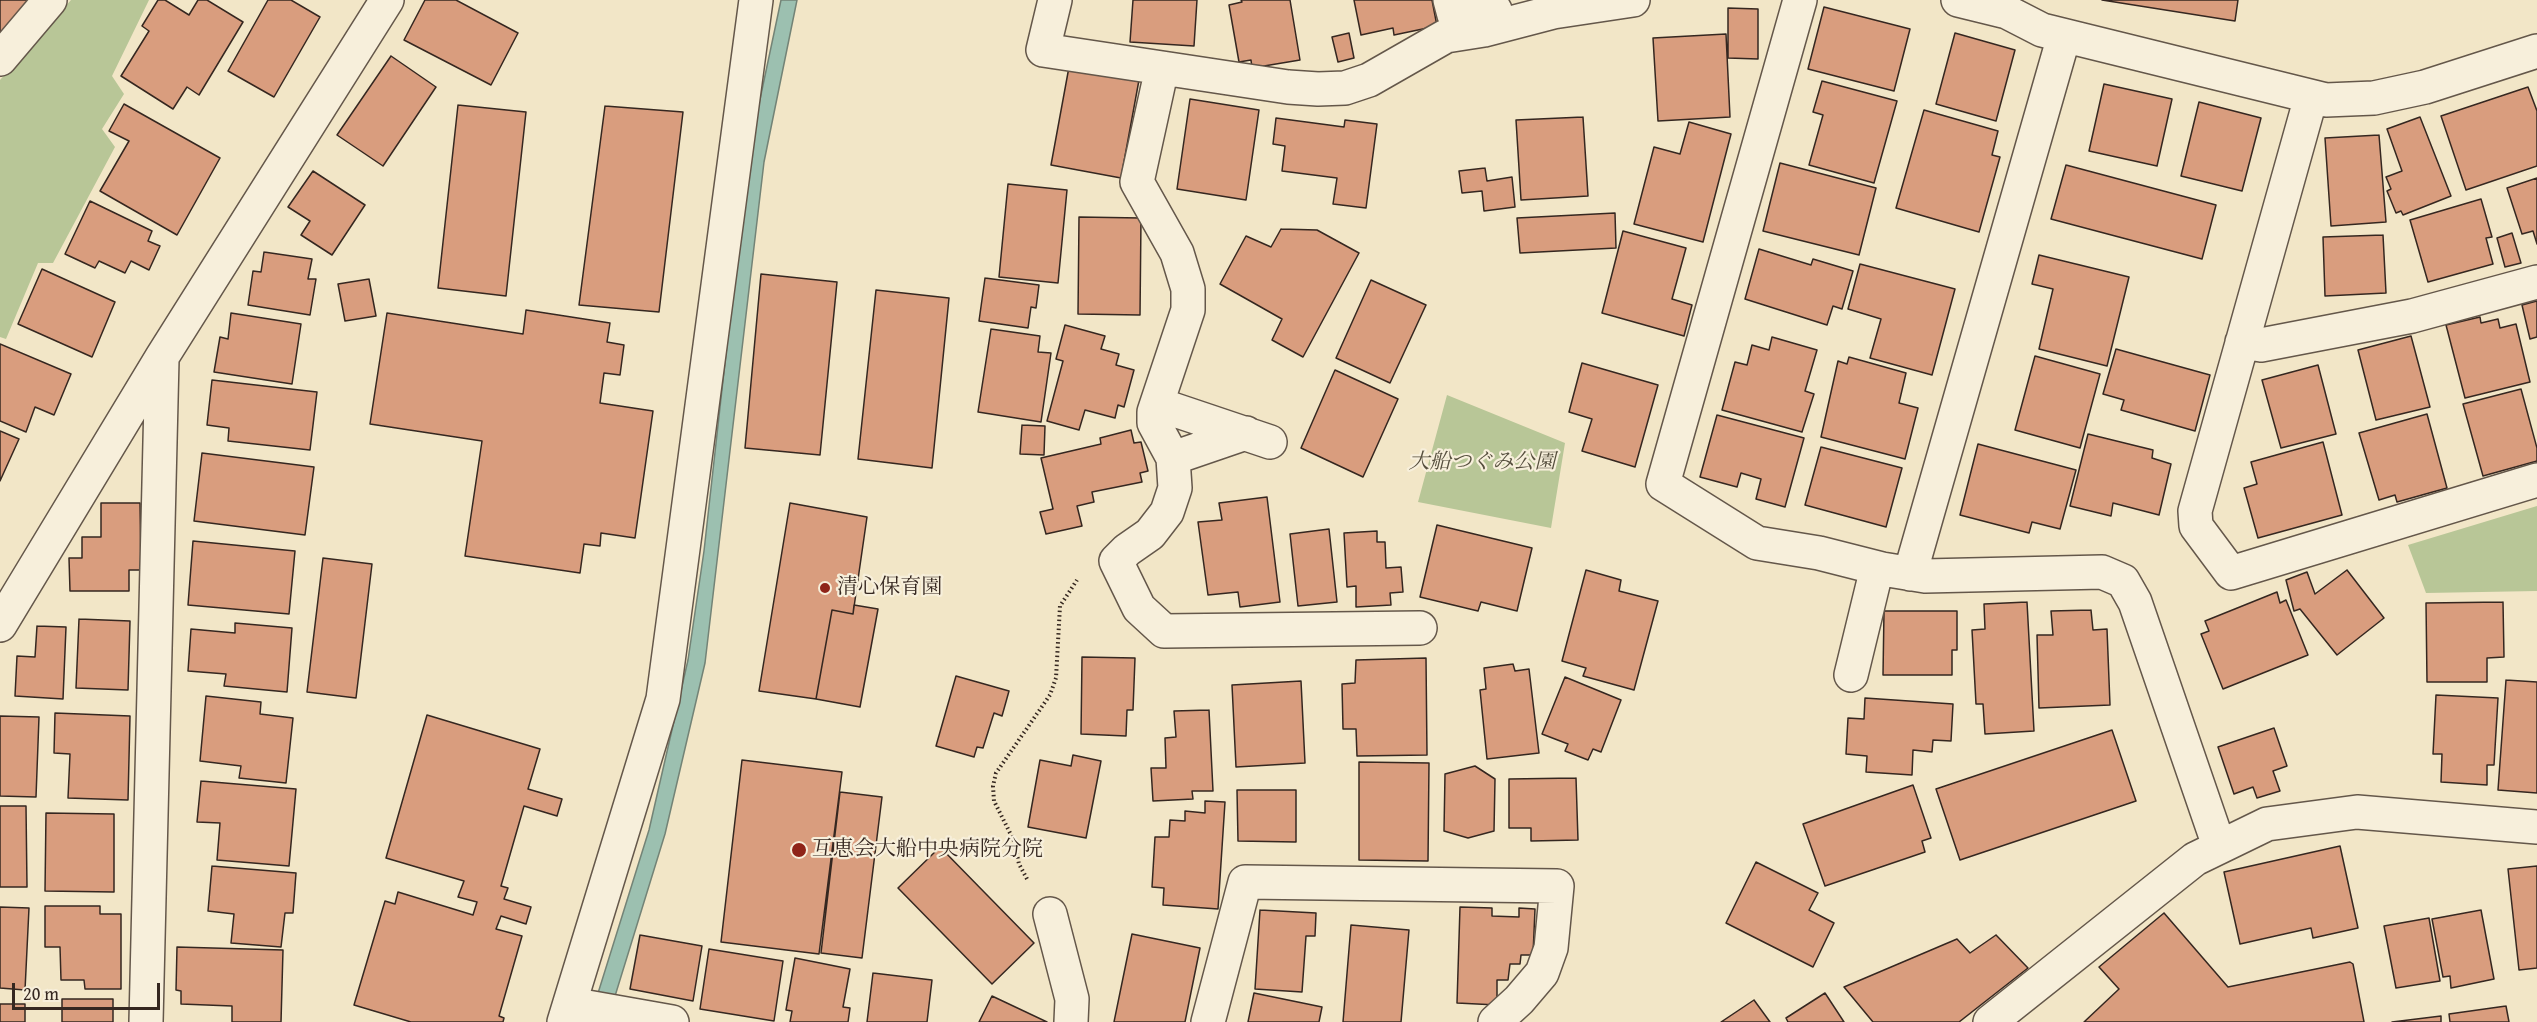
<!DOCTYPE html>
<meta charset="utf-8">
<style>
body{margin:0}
#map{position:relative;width:2537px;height:1022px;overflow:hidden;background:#f2e6c7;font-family:"Gentium Book Plus",serif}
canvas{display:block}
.scale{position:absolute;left:12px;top:983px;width:148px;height:27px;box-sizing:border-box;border:3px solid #352720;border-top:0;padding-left:8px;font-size:18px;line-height:21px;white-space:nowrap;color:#352720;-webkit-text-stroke:4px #f7efdb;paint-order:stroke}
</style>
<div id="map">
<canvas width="2537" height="1022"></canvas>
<div class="scale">20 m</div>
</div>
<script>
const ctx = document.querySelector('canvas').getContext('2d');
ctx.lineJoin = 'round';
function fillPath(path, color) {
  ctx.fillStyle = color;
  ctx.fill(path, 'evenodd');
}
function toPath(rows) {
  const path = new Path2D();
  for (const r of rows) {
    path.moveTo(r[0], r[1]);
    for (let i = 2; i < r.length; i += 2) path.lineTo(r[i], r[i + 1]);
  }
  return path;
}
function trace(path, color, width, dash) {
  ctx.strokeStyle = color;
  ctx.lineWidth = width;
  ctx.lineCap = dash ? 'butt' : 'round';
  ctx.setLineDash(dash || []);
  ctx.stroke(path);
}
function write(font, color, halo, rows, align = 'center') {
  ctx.font = font + ' "Gentium Book Plus","Noto Serif JP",serif';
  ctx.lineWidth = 4.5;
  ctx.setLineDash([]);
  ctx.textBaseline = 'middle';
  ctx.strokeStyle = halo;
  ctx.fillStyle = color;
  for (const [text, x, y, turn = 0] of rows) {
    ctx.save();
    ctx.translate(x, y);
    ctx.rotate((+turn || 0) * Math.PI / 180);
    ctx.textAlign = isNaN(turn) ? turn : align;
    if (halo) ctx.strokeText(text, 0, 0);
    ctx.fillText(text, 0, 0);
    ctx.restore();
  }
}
fillPath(toPath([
 [71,0,149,0,112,76,124,94,102,129,115,147,53,263,38,263,6,339,0,337,0,80],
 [1447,395,1565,443,1551,528,1418,502],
 [2537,506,2537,591,2426,593,2408,545]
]), '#b8c697');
const water = toPath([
 [781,0,797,0,764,162,705,663,665,834,607,1022,589,1022,649,830,688,660,704,551,748,156,781,0]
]);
fillPath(water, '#9cc0b0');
trace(water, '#738376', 1.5);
const building = toPath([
 [0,0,37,0,0,33,0,0],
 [158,0,165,0,189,15,198,0,207,0,243,22,199,95,187,87,173,109,121,76,149,31,142,26,158,0],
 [268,0,291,0,320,17,274,97,228,71,268,0],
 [425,0,456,0,518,33,491,85,404,40,425,0],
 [1133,0,1197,0,1194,46,1130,42,1133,0],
 [1241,0,1290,0,1300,60,1252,68,1251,60,1239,62,1229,5,1242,2,1241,0],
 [1354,0,1432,0,1437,26,1394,35,1393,28,1361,35,1354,0],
 [2102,0,2238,0,2235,21,2102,0],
 [1824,7,1910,29,1894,91,1808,69,1824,7],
 [1728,8,1758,9,1758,59,1728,58,1728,8],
 [1349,33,1354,58,1338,62,1332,37,1349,33],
 [1955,33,2015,50,1996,121,1936,104,1955,33],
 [1726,34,1730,117,1658,121,1653,38,1726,34],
 [391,56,436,87,383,166,337,135,391,56],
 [1069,67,1139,80,1121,178,1051,165,1069,67],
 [1822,81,1897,101,1874,183,1809,165,1823,115,1813,112,1822,81],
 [2104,84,2172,99,2157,166,2089,151,2104,84],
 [2528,87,2537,111,2537,166,2466,190,2441,116,2528,87],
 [1190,99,1259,110,1246,200,1177,189,1190,99],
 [2199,102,2261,118,2242,191,2181,176,2199,102],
 [124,104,220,158,177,235,100,191,129,141,109,131,124,104],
 [458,105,526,112,506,296,438,288,458,105],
 [605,106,683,112,659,312,579,305,605,106],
 [1924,110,1998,131,1992,155,2000,157,1979,232,1896,208,1924,110],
 [1583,117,1588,196,1521,200,1516,120,1583,117],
 [2420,117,2451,196,2403,215,2401,211,2396,213,2387,191,2391,189,2386,177,2402,171,2387,129,2420,117],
 [1276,118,1344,127,1345,120,1377,124,1366,208,1333,204,1337,178,1282,171,1285,146,1273,144,1276,118],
 [1689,122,1731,134,1703,242,1634,224,1654,147,1680,154,1689,122],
 [2379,135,2386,222,2331,226,2325,138,2379,135],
 [1780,163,1876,188,1859,255,1763,231,1780,163],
 [2066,165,2216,205,2202,259,2051,219,2066,165],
 [1485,168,1487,181,1512,177,1515,207,1484,211,1482,191,1462,193,1459,171,1485,168],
 [313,171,365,205,332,255,301,235,310,221,288,207,313,171],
 [2537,178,2537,244,2533,231,2522,234,2507,188,2537,178],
 [1008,184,1067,190,1058,283,999,277,1008,184],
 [2481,199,2492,237,2486,238,2493,264,2428,282,2410,220,2481,199],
 [90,201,152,231,148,241,160,246,149,270,131,261,125,273,99,261,95,268,65,254,90,201],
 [1615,213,1616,248,1520,253,1517,218,1615,213],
 [1079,217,1141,218,1140,315,1078,314,1079,217],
 [1281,229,1317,230,1359,253,1303,357,1272,340,1282,319,1220,284,1246,236,1271,247,1281,229],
 [1623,231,1686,248,1672,299,1692,305,1684,336,1602,313,1623,231],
 [2512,233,2521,263,2505,267,2497,238,2512,233],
 [2383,235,2386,293,2325,296,2323,237,2383,235],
 [1759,249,1811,265,1813,259,1853,271,1842,309,1833,306,1827,325,1745,299,1759,249],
 [264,252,312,259,308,279,316,279,310,315,248,305,253,271,261,272,264,252],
 [2039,255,2129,277,2107,366,2039,349,2053,289,2032,284,2039,255],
 [1860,264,1955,289,1932,375,1870,358,1881,319,1848,309,1860,264],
 [42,269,115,302,92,357,18,324,42,269],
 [761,274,837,282,820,455,745,448,761,274],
 [985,278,1039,285,1036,308,1031,307,1028,328,979,321,985,278],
 [369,279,376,316,345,321,338,284,369,279],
 [1371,280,1426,305,1390,383,1336,358,1371,280],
 [876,290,949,298,932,468,858,459,876,290],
 [2537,301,2537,337,2530,339,2522,305,2537,301],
 [526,310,610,323,607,342,624,345,620,375,604,373,600,403,653,411,635,538,601,533,600,546,584,544,580,573,465,556,482,441,370,424,387,313,523,334,526,310],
 [231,313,301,324,292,384,214,372,220,337,228,339,231,313],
 [2480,317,2481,323,2498,319,2500,328,2516,324,2530,382,2465,398,2446,325,2480,317],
 [1065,325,1105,336,1101,349,1119,354,1116,365,1134,370,1124,407,1118,405,1115,418,1085,410,1079,430,1047,421,1063,361,1056,359,1065,325],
 [991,329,1040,336,1038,352,1051,353,1041,422,978,412,991,329],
 [2411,336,2430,407,2376,420,2358,350,2411,336],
 [1772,337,1817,350,1805,391,1814,394,1802,432,1722,410,1735,362,1747,365,1752,345,1769,350,1772,337],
 [0,344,71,374,54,415,35,407,26,432,0,421,0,344],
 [2116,349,2210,375,2195,431,2121,410,2124,400,2103,394,2116,349],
 [2035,356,2100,374,2080,448,2015,430,2035,356],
 [1849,357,1906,373,1899,403,1918,408,1905,459,1821,437,1838,361,1847,364,1849,357],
 [1582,363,1658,385,1635,467,1582,451,1592,419,1569,412,1582,363],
 [2318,365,2336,434,2281,448,2262,380,2318,365],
 [1335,370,1398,399,1363,477,1301,448,1335,370],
 [212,380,317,392,310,450,228,441,229,428,207,425,212,380],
 [2521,389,2537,448,2537,461,2483,476,2463,404,2521,389],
 [2427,414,2447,488,2397,502,2395,495,2379,500,2359,433,2427,414],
 [1717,415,1804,438,1785,507,1756,499,1761,479,1741,473,1737,487,1700,477,1717,415],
 [1022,425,1045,426,1044,455,1020,454,1022,425],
 [1131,430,1134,443,1141,442,1148,471,1140,473,1142,482,1092,492,1094,502,1077,506,1082,526,1046,534,1040,512,1053,509,1041,458,1101,444,1100,438,1131,430],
 [0,431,19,439,0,481,0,431],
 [2088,434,2153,450,2152,458,2171,464,2159,515,2113,503,2111,516,2070,506,2088,434],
 [2323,442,2342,515,2258,538,2244,488,2257,484,2251,462,2323,442],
 [1978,444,2076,470,2060,529,2032,522,2029,533,1960,515,1978,444],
 [1821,447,1902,468,1886,527,1805,505,1821,447],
 [202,453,314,467,305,535,194,521,202,453],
 [1267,497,1280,602,1240,607,1238,592,1208,595,1198,522,1222,520,1219,503,1267,497],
 [101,503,140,503,141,570,129,570,129,591,70,591,69,558,82,558,82,537,101,537,101,503],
 [790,503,867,517,853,614,832,610,816,699,759,691,790,503],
 [1437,525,1532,548,1517,611,1481,602,1478,611,1420,597,1437,525],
 [1329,529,1337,602,1298,606,1290,534,1329,529],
 [1377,531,1377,542,1385,542,1386,568,1401,567,1403,592,1390,593,1391,605,1356,607,1356,586,1347,587,1344,533,1377,531],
 [193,541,295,551,289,614,188,605,193,541],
 [323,558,372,564,356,698,307,692,323,558],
 [1586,570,1621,580,1619,591,1658,601,1634,690,1583,676,1586,668,1562,661,1586,570],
 [2347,570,2384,618,2337,655,2300,609,2294,611,2286,580,2307,572,2315,594,2347,570],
 [2277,592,2280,603,2286,600,2308,655,2223,689,2201,634,2209,631,2205,621,2277,592],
 [2027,602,2034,731,1985,734,1983,704,1976,704,1972,630,1985,629,1984,604,2027,602],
 [2503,602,2504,657,2487,658,2487,682,2427,682,2426,603,2503,602],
 [854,605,878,609,860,707,816,699,832,610,853,614,854,605],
 [2091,610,2093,630,2107,629,2110,705,2039,708,2037,635,2053,635,2051,611,2091,610],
 [1884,611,1957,611,1957,650,1952,650,1952,675,1883,675,1884,611],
 [79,619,130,621,128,690,76,688,79,619],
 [235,623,292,628,287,692,224,686,226,674,188,671,191,629,235,633,235,623],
 [37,626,66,627,63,699,15,696,17,656,35,657,37,626],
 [1082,657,1135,658,1133,710,1127,710,1126,736,1081,734,1082,657],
 [1426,658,1427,755,1357,756,1356,729,1343,729,1342,684,1355,683,1356,660,1426,658],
 [1513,664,1515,671,1529,669,1539,753,1487,759,1480,690,1486,689,1484,668,1513,664],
 [956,676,1009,691,1002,716,994,713,983,748,977,747,974,757,936,746,956,676],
 [1565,677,1621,700,1601,752,1593,749,1588,760,1565,751,1568,744,1542,734,1565,677],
 [2506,680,2537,682,2537,793,2498,790,2506,680],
 [1301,681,1305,763,1236,767,1232,685,1301,681],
 [2436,695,2498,698,2494,765,2487,765,2487,785,2441,782,2442,754,2433,754,2436,695],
 [206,696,261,702,260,714,293,718,286,783,239,778,241,766,200,761,206,696],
 [1865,698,1953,704,1951,741,1933,740,1932,752,1913,750,1912,775,1866,772,1867,756,1846,754,1848,718,1864,719,1865,698],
 [1209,710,1213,791,1192,791,1193,799,1153,801,1151,768,1166,768,1165,738,1176,737,1174,711,1209,710],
 [55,713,130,716,128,800,68,798,70,754,54,753,55,713],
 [427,715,540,749,528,789,562,799,557,816,524,806,501,886,508,888,504,899,531,907,526,924,501,916,496,929,522,936,499,1016,504,1018,503,1022,411,1022,354,1005,385,901,395,904,398,892,473,915,477,902,458,897,464,881,386,858,427,715],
 [0,716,39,717,36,797,0,796,0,716],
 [2274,728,2287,766,2273,771,2280,791,2257,798,2253,787,2234,794,2218,747,2274,728],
 [2112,730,2136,801,1960,860,1936,789,2112,730],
 [1073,755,1101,761,1086,838,1028,827,1040,760,1071,766,1073,755],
 [742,760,842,772,819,954,721,942,742,760],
 [1359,762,1429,763,1428,861,1359,860,1359,762],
 [1475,766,1495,779,1494,831,1468,838,1444,831,1445,774,1475,766],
 [1576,778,1578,840,1531,841,1531,828,1509,828,1509,779,1576,778],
 [201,781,296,789,289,866,217,860,220,823,197,822,201,781],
 [1913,785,1931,838,1922,841,1925,852,1825,886,1803,824,1913,785],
 [1237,790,1296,790,1296,842,1238,841,1237,790],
 [840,792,882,797,862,958,821,953,840,792],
 [1205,801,1225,802,1218,909,1163,905,1164,888,1152,887,1155,837,1169,837,1170,820,1185,821,1185,811,1205,813,1205,801],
 [0,806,26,806,27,887,0,887,0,806],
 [46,813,114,814,114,892,45,891,46,813],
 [2340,846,2358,928,2313,938,2311,928,2240,944,2224,872,2340,846],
 [940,847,1034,943,992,984,898,888,940,847],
 [1756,862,1818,893,1809,910,1834,923,1813,967,1726,923,1756,862],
 [212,866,296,873,293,913,285,913,281,947,231,943,234,914,208,911,212,866],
 [2537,866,2537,968,2519,970,2508,869,2537,866],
 [45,906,100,906,100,914,121,914,121,989,85,989,84,980,61,980,60,947,45,947,45,906],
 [0,907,29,908,25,990,0,988,0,907],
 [1460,907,1492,908,1492,916,1519,917,1519,908,1535,909,1533,955,1521,955,1520,964,1510,964,1508,980,1497,980,1497,1005,1457,1003,1460,907],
 [1260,910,1316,913,1315,936,1306,936,1302,992,1255,989,1260,910],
 [2481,910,2494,979,2451,988,2450,976,2443,977,2432,919,2481,910],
 [2164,913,2228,987,2350,962,2353,964,2364,1022,2084,1022,2119,989,2099,967,2164,913],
 [2429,918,2440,981,2396,988,2384,926,2429,918],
 [1351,925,1409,930,1401,1022,1343,1022,1351,925],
 [1132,934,1200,948,1185,1022,1114,1022,1132,934],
 [640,935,702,946,693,1001,630,989,640,935],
 [1996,935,2028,968,1959,1022,1873,1022,1844,987,1957,939,1970,953,1996,935],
 [177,947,283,950,281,1022,232,1022,232,1006,181,1004,181,991,176,990,177,947],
 [709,949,783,961,774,1021,700,1009,709,949],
 [795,958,850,969,843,1007,850,1008,848,1022,790,1022,792,1011,786,1010,795,958],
 [873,973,932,980,927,1022,867,1022,873,973],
 [1254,993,1322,1007,1319,1022,1248,1022,1254,993],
 [1825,993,1844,1022,1788,1022,1786,1018,1825,993],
 [992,996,1047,1022,979,1022,992,996],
 [62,999,113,999,113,1022,62,1022,62,999],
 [1754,1000,1770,1022,1721,1022,1754,1000],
 [0,1004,25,1004,25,1022,0,1022,0,1004],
 [2506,1006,2509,1022,2450,1022,2449,1014,2506,1006],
 [2441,1016,2441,1022,2392,1022,2441,1016]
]);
fillPath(building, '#d99d7e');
trace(building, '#352720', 1.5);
const minor = toPath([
 [1055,0,1043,50,1288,87,1318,89,1345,88,1369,80,1446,36,1484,30,1553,12,1633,0],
 [1450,0,1454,15,1462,17,1495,10],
 [1800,0,1663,484,1757,543,1819,553,1882,569,1925,576,2102,572,2123,581,2135,602,2219,846],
 [1958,0,2007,12,2042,30,2326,100,2374,98,2425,87,2537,51],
 [0,59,50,0],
 [1162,68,1137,182,1177,253,1188,289,1188,310,1154,412,1154,423,1173,458,1175,488,1167,512,1150,534,1127,550,1116,561,1139,608,1164,631,1420,628],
 [2311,97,2195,511,2196,526,2231,573,2537,480],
 [2242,342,2261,345,2412,316,2537,282],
 [1157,404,1270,442],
 [1173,458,1246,433],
 [1910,574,2064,36],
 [0,625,162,357,387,0],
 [1851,675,1877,568],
 [1050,914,1072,999,1071,1022],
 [570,1004,672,1022],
 [146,1022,162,359],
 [564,1022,663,699,756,0],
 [1208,1022,1245,882,1557,886,1551,948,1542,973,1519,1000,1495,1022],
 [1990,1022,2195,859,2267,824,2357,812,2537,827]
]);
trace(minor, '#64574a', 36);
trace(toPath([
 [1027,879,1019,864,1014,841,994,801,993,786,996,773,1050,695,1056,678,1060,606,1077,580]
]), '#352720', 4, [1.5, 3]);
trace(minor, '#f7efdb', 33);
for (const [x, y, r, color] of [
 [825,588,6,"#8f2418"],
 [799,850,8,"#8f2418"]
]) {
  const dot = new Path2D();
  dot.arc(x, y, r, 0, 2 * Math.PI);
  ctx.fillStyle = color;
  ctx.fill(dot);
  trace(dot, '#f7efdb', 2);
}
write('italic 21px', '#564f3e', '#f7efdb', [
 ["大船つぐみ公園",1482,463]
]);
write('21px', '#352720', '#f7efdb', [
 ["清心保育園",837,588],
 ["互恵会大船中央病院分院",812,850]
], 'left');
</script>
